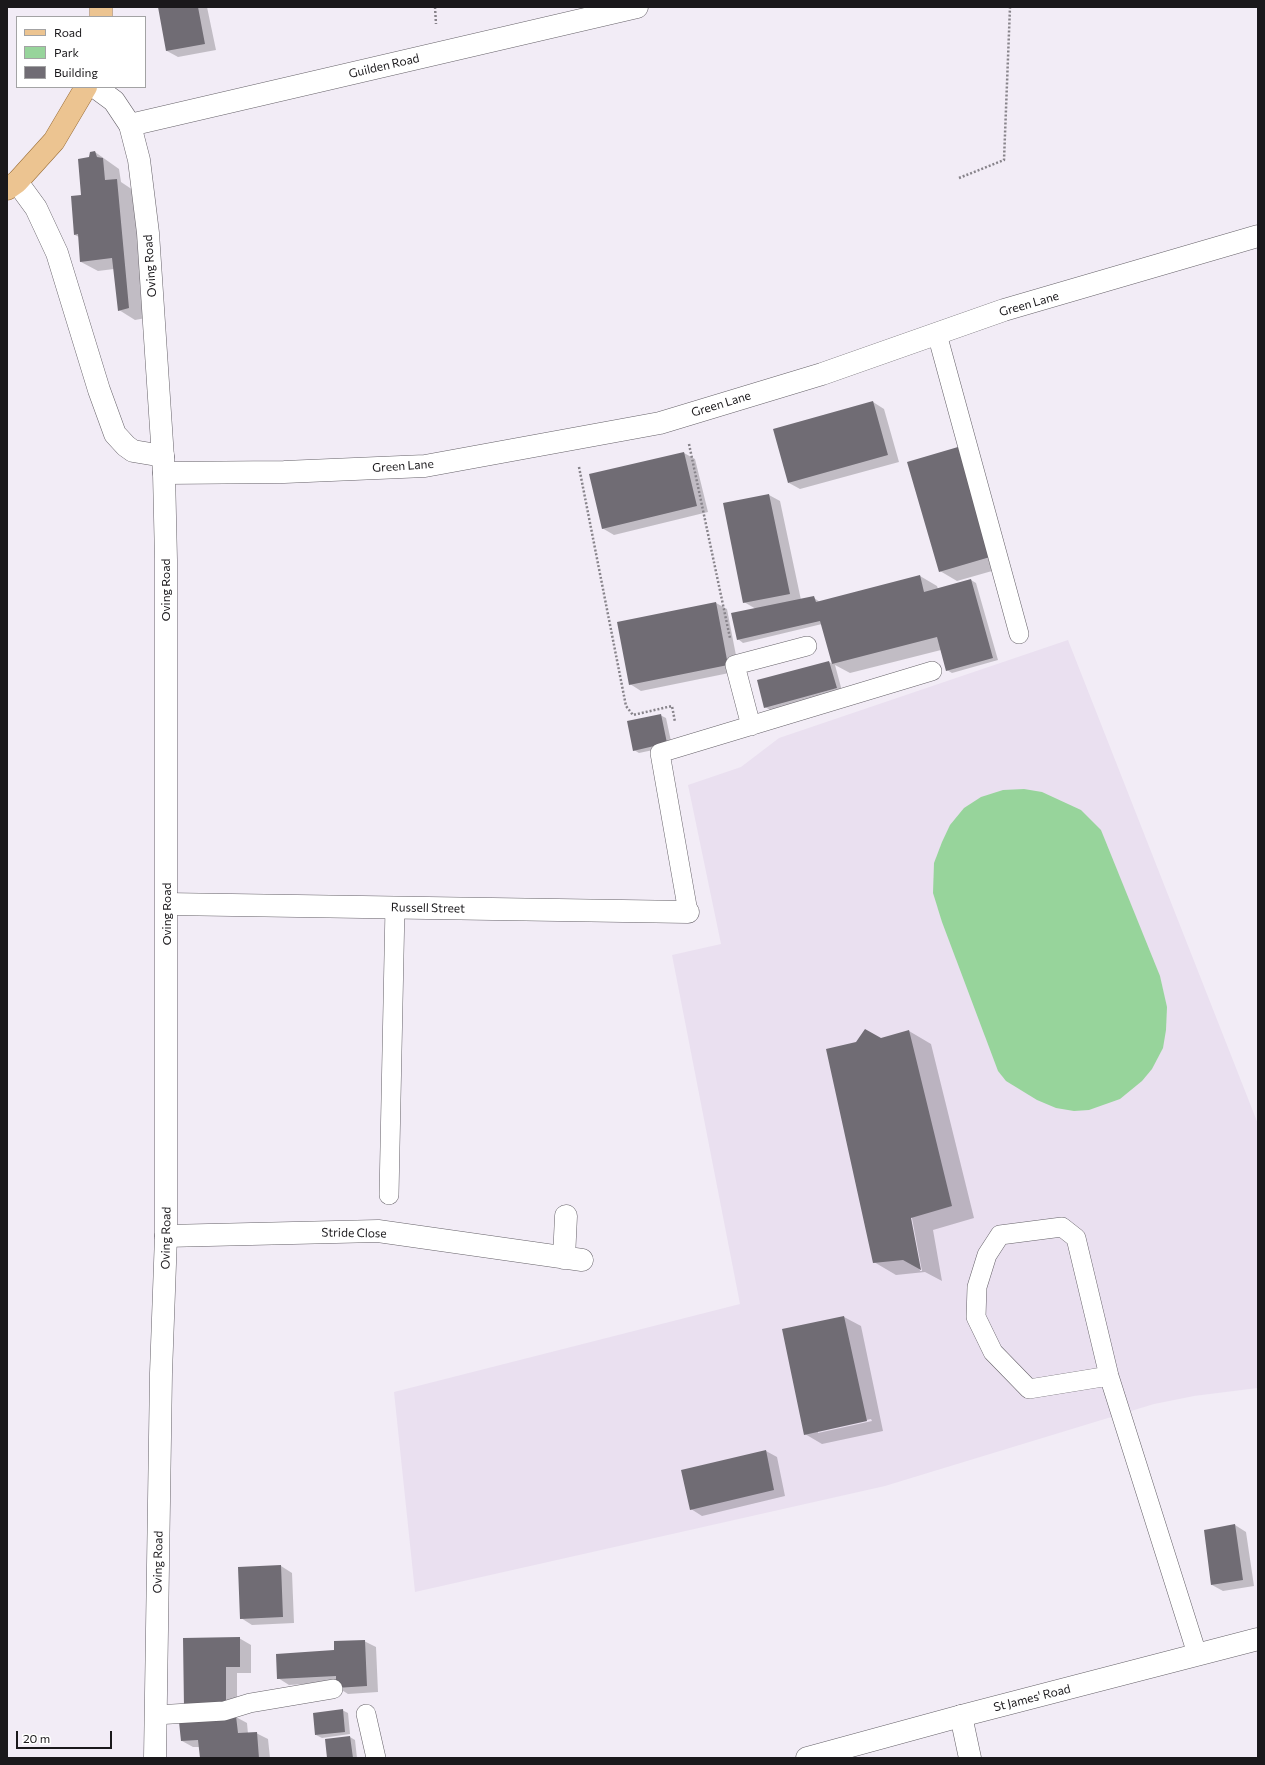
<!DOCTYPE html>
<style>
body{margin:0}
#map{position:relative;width:1265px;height:1765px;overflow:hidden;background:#f2ecf6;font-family:Commissioner,sans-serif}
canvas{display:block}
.frame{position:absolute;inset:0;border:8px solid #1a181b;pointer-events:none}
.legend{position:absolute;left:16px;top:16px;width:130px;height:72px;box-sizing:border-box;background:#fff;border:1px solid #a3a3a4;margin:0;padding:5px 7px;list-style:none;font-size:12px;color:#1a181b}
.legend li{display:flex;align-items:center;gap:8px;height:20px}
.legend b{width:20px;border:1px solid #a3a3a4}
.scale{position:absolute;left:16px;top:1731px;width:96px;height:18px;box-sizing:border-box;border:2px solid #1a181b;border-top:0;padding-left:5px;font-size:12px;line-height:14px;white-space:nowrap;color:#1a181b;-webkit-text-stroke:3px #fff;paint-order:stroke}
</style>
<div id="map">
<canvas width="1265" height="1765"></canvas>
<div class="frame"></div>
<ul class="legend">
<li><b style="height:5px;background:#ecc491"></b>Road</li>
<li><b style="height:11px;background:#97d49b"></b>Park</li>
<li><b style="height:11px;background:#706c74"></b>Building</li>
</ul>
<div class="scale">20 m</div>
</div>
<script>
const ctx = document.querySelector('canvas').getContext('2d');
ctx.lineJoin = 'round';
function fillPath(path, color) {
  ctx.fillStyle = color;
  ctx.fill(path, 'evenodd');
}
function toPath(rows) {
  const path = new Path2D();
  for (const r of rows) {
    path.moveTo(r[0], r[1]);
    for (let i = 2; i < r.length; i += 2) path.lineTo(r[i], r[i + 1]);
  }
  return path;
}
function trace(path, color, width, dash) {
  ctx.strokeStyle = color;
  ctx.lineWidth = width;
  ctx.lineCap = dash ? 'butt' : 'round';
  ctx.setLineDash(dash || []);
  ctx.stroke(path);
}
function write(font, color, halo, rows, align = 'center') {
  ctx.font = font + ' Commissioner,sans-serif';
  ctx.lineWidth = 3;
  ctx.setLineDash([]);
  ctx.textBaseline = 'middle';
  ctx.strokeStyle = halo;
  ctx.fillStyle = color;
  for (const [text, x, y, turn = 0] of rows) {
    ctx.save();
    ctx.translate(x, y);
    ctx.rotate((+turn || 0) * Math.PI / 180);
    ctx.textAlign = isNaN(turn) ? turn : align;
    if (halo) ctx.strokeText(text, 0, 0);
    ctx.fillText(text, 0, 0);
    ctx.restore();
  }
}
fillPath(toPath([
 [1068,640,1258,1124,1258,1388,1194,1396,1154,1404,885,1486,415,1592,394,1392,740,1304,672,955,721,944,688,785,741,767,779,738]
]), '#eae0f0');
fillPath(toPath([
 [1024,789,1042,792,1081,810,1101,830,1160,976,1167,1007,1166,1030,1163,1048,1152,1069,1142,1081,1120,1099,1089,1110,1074,1111,1056,1108,1037,1100,1006,1081,998,1071,942,922,933,893,934,863,942,842,950,825,964,808,981,797,1003,790]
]), '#97d49b');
fillPath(toPath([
 [162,7,207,7,216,50,178,57,167,51],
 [95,152,119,169,121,182,133,190,146,318,135,320,119,310,114,269,98,271,81,262,79,237,75,235,89,158],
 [873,402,884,409,899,462,800,489,789,483],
 [958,448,975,457,1006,567,957,581,940,571],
 [684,453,695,459,708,512,614,535,602,528],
 [769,495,780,501,801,600,814,598,820,602,920,576,937,586,938,589,971,580,976,583,998,660,952,673,947,670,941,650,850,673,835,665,842,691,770,710,765,707,758,681,829,662,833,664,822,624,743,643,738,639,756,609,744,602,724,504],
 [716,603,727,609,739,671,641,691,630,684],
 [660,715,666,718,672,746,639,753,634,750],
 [909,1031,931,1044,974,1218,933,1230,942,1281,925,1272,896,1275,874,1262,881,1039],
 [909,1213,911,1213,922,1271,920,1271],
 [844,1317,861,1326,883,1431,822,1444,805,1434],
 [871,1419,872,1421,818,1433,818,1431],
 [766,1451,777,1457,785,1496,702,1516,691,1509],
 [1235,1525,1246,1532,1254,1586,1223,1591,1212,1585],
 [281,1566,292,1573,294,1623,252,1625,241,1618],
 [239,1638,251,1645,251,1673,237,1673,237,1713,196,1714],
 [364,1641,376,1647,378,1692,348,1694,337,1687,337,1682,289,1685,278,1678,335,1651],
 [342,1710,348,1713,350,1734,322,1738,316,1735],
 [236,1717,247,1723,248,1734,256,1733,268,1739,270,1758,201,1758,200,1747,193,1747,182,1741],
 [350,1737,355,1740,357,1758,328,1758]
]), '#0003');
fillPath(toPath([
 [158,7,198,7,205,44,166,51],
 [95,151,97,157,103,158,105,180,117,179,129,308,118,311,112,258,80,262,78,234,74,235,71,196,81,195,78,159,89,157,90,152],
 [873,401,888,455,788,483,773,429],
 [958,447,990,557,939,572,907,462],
 [684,452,697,506,602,529,589,474],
 [769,494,790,594,743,603,723,503],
 [920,575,924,592,971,579,993,658,946,671,937,637,832,664,820,621,737,640,731,613,814,596,816,602],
 [716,602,728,665,629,685,617,622],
 [829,661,837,688,764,708,757,680],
 [661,714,667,743,633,751,627,721],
 [865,1029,881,1038,909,1030,952,1206,911,1218,921,1270,903,1260,873,1263,826,1049,856,1042],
 [844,1316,867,1421,804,1435,782,1329],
 [766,1450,774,1490,690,1510,681,1470],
 [1235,1524,1243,1580,1211,1585,1204,1530],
 [281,1565,283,1617,240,1619,238,1567],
 [240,1637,240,1667,226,1667,226,1708,184,1708,183,1638],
 [365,1640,367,1686,336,1688,336,1676,277,1679,276,1654,334,1650,334,1641],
 [343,1709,345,1732,315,1735,313,1713],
 [236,1716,238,1733,257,1732,259,1758,200,1758,198,1740,181,1741,179,1722],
 [350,1736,353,1758,327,1758,325,1739]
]), '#706c74');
const service = toPath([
 [937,334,1019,634],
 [751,726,735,665,807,646],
 [688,912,660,753,932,671],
 [389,1195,395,907],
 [1109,1376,1029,1389,993,1352,976,1317,977,1287,987,1255,1000,1235,1062,1227,1076,1238,1109,1376,1197,1654],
 [366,1714,376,1758],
 [155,1715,224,1711,250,1703,333,1689]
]);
const minor = toPath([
 [130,125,637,7],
 [17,182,36,208,57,253,99,390,115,434,126,446,133,451,163,456],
 [164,473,284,472,425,466,660,423,822,374,1004,310,1258,236],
 [167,904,688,912],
 [166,1236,378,1231,582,1260],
 [564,1258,566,1216],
 [961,1716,970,1758]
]);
const tertiary = toPath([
 [807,1758,961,1716,1258,1639]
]);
const secondary = toPath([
 [95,87,114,101,130,125,139,160,148,233,164,473,166,560,166,1236,161,1373,155,1758]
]);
const primary = toPath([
 [101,17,101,7],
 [7,189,17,182,54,141,86,87]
]);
trace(service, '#666269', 20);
trace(minor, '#666269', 23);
trace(tertiary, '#666269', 23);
trace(secondary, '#666269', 23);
trace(primary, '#9a6e38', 23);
trace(toPath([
 [435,7,436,24],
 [959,178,1004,160,1010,7],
 [689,444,730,638],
 [579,467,626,706,633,715,672,706,675,722]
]), '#87838a', 2.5, [2, 2]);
trace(service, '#fff', 19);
trace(minor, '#fff', 22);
trace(tertiary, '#fff', 22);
trace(secondary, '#fff', 22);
trace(primary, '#ecc491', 22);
write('12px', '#1a181b', '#fff', [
 ["Guilden Road",384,66,-13],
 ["Oving Road",150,266,-94],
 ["Green Lane",1029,304,-16],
 ["Green Lane",721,404,-17],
 ["Green Lane",403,466,-4],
 ["Oving Road",166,590,-90],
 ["Russell Street",428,908,1],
 ["Oving Road",167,914,-90],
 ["Stride Close",354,1233,1],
 ["Oving Road",166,1238,-89],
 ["Oving Road",158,1562,-89],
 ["St James' Road",1032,1698,-14]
]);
</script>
